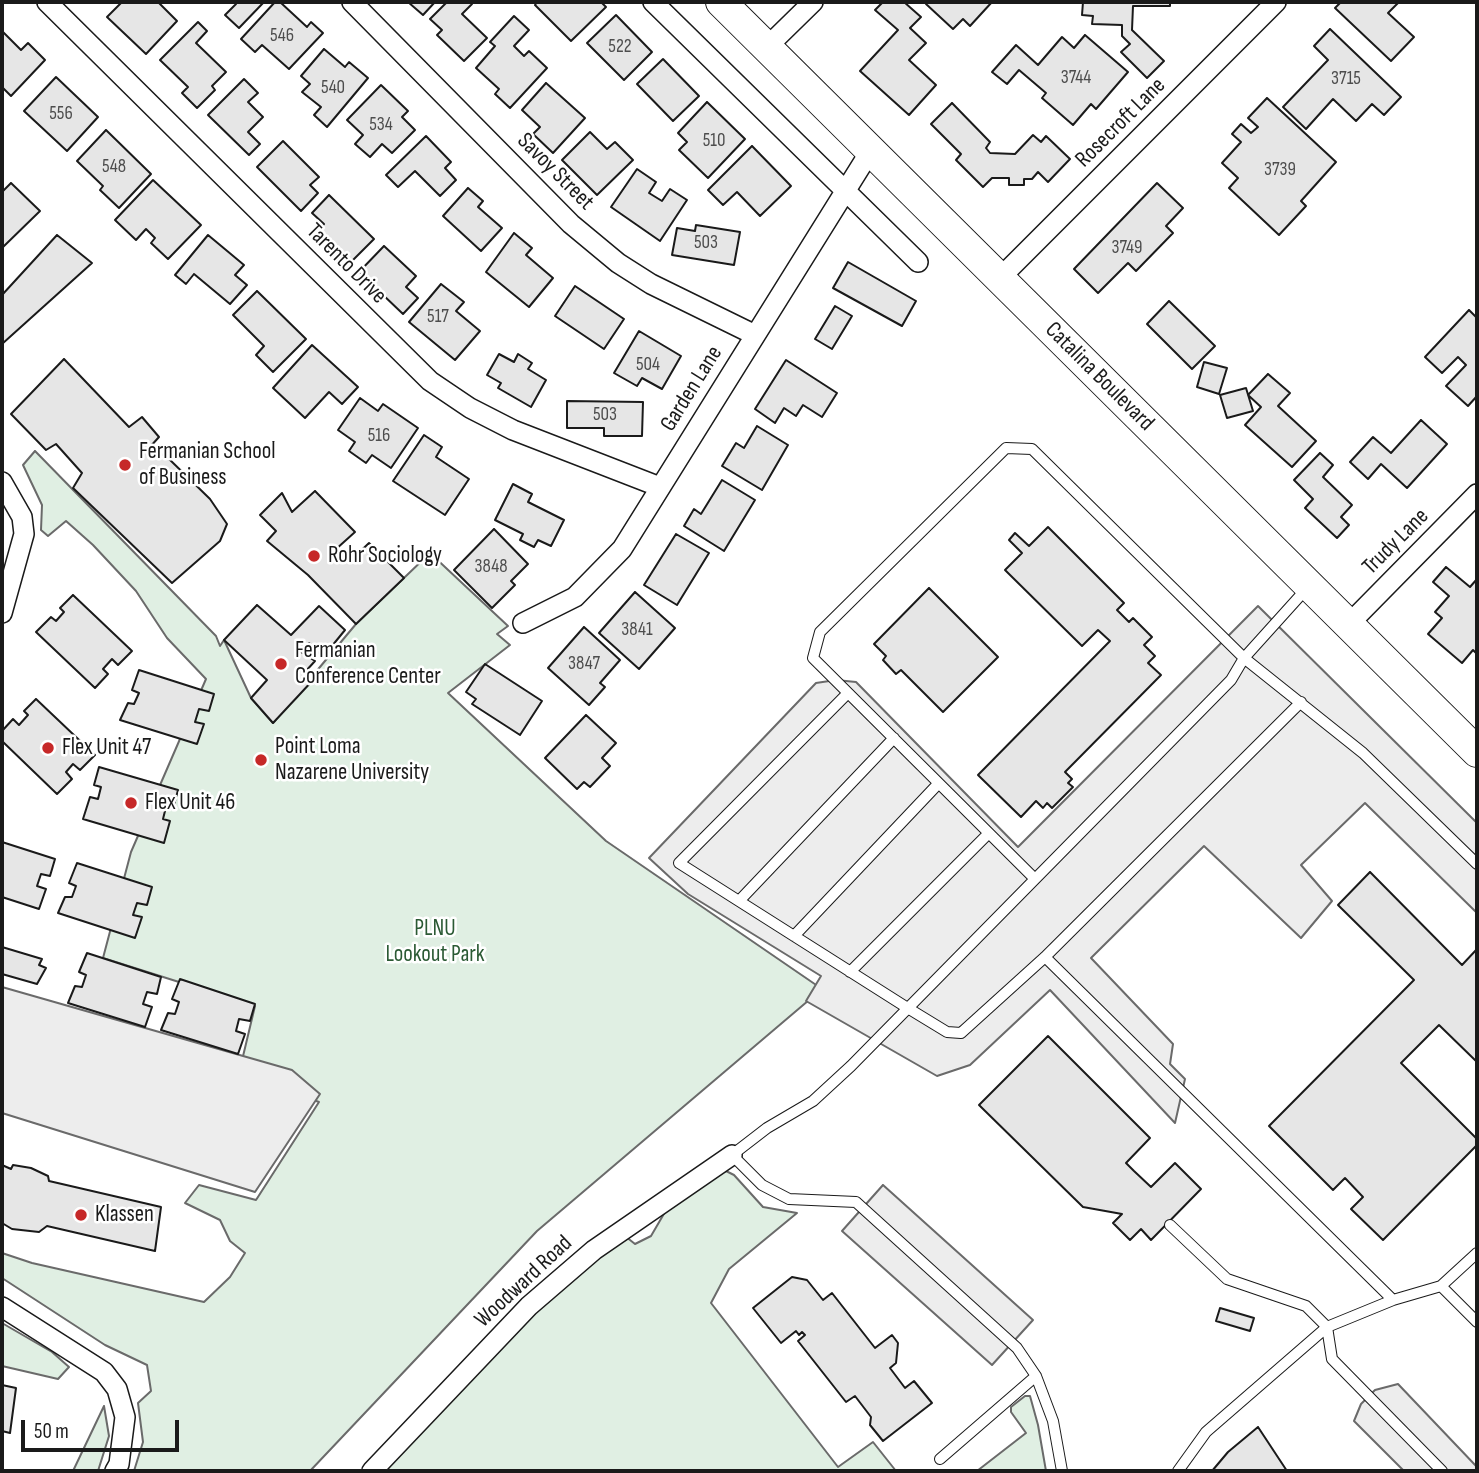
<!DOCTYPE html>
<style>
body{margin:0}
#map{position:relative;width:1479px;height:1473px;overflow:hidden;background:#fff;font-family:"Sofia Sans Condensed",sans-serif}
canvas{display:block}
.frame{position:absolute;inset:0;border:4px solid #1a1a1a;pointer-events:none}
.scale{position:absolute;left:21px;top:1420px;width:158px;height:32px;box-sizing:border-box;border:4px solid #1a1a1a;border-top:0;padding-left:9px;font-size:21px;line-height:24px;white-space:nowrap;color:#1a1a1a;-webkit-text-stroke:5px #fff;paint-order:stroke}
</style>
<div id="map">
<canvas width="1479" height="1473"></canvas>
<div class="frame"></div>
<div class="scale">50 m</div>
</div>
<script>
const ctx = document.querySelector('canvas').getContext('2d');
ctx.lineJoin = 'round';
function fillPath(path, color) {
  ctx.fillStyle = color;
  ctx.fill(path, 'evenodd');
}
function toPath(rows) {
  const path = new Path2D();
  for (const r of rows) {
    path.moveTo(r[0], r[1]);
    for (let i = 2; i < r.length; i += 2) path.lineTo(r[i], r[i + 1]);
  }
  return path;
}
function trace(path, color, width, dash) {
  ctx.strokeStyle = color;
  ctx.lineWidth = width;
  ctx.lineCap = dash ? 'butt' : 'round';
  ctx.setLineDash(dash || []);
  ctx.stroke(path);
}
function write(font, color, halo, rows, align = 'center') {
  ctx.font = font + ' "Sofia Sans Condensed",sans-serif';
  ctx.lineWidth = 5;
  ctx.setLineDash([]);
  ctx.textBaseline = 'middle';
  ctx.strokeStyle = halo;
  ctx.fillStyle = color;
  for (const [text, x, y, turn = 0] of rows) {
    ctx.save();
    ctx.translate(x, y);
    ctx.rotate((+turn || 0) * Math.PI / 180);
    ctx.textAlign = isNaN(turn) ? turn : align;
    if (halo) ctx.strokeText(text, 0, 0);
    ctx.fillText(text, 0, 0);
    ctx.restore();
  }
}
const green = toPath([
 [35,451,216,636,220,646,224,640,251,698,273,723,356,624,430,553,508,626,497,634,510,645,448,693,606,841,822,989,537,1231,310,1471,134,1471,143,1442,138,1403,151,1391,147,1365,105,1345,2,1278,2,1253,32,1263,204,1302,230,1277,245,1253,230,1241,220,1220,185,1203,199,1185,256,1200,319,1102,239,1073,255,1006,103,958,131,852,206,679,167,638,136,591,93,545,66,521,48,536,41,530,42,505,23,465,35,451],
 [726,1171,734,1175,763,1207,797,1213,729,1269,711,1303,838,1467,873,1442,896,1471,383,1471,562,1282,625,1236,635,1244,651,1236,665,1212,719,1173,726,1171],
 [2,1323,52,1352,69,1367,58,1379,2,1366,2,1323],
 [1025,1396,1030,1396,1038,1425,1046,1471,977,1471,1026,1433,1011,1412,1011,1407,1025,1396],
 [104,1406,109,1436,98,1471,73,1471,104,1406]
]);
fillPath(green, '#e0efe3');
trace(green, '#6a6a6a', 2);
const parking = toPath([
 [1258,606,1477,823,1477,913,1365,803,1301,865,1332,901,1301,938,1204,846,1091,958,1173,1044,1170,1064,1185,1079,1175,1123,1050,990,970,1065,937,1076,806,1001,821,976,688,894,649,858,816,683,836,680,856,682,1018,847,1258,606],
 [2,987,292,1070,320,1094,255,1192,2,1113,2,987],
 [883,1185,1033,1320,992,1365,842,1231,883,1185],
 [1398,1384,1477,1467,1477,1471,1404,1471,1354,1421,1361,1404,1375,1390,1398,1384]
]);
fillPath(parking, '#ededed');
trace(parking, '#6a6a6a', 2);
const building = toPath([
 [122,2,158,2,177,21,146,54,107,17,122,2],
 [233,2,264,2,239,28,225,15,236,4,233,2],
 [275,2,280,2,307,27,311,22,323,33,289,69,262,45,255,52,241,39,275,2],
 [408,2,435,2,423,15,408,2],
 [447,2,470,2,472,4,462,14,487,38,464,61,437,35,442,30,430,19,447,2],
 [537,2,601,2,606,7,571,41,535,5,537,2],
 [883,2,904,2,921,17,910,28,926,43,909,60,936,85,909,115,860,71,898,30,875,10,883,2],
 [929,2,992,2,970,26,963,19,953,29,926,4,929,2],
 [1083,2,1170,2,1170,6,1133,6,1132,30,1164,61,1147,78,1121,52,1130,44,1122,36,1122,25,1092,24,1093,16,1082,15,1083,2],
 [1341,2,1399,2,1388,13,1414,37,1391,61,1335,8,1341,2],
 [616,15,652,52,624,80,587,43,616,15],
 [514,16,529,30,514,46,524,56,529,51,547,68,510,108,495,94,499,89,476,68,495,46,490,42,514,16],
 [198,22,207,31,196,43,226,72,212,86,215,90,197,108,182,93,188,87,160,60,198,22],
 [1330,29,1401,97,1384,115,1372,104,1356,121,1333,99,1306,129,1283,107,1328,60,1314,46,1330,29],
 [2,31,21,50,28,43,45,60,11,96,2,87,2,31],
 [1085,35,1128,72,1096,109,1091,104,1073,125,1042,98,1046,93,1019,70,1007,84,992,72,1016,45,1038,65,1062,37,1074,48,1085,35],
 [324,49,345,67,349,62,368,78,327,127,314,115,321,107,302,92,310,84,301,76,324,49],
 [663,59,699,96,673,121,637,84,663,59],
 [56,77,98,117,67,151,24,111,56,77],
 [244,79,258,93,248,102,263,117,248,132,260,144,249,155,208,115,244,79],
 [546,83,585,118,553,153,533,134,540,127,522,110,546,83],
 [381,85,408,111,402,117,415,130,392,153,382,144,370,157,355,144,363,135,347,120,381,85],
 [1267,98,1336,162,1301,201,1306,206,1279,235,1229,188,1238,178,1222,163,1241,142,1232,134,1241,124,1251,133,1258,127,1248,118,1267,98],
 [707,102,745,139,708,178,679,150,687,142,678,133,707,102],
 [952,103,990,142,986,148,990,153,1015,154,1033,135,1041,142,1046,136,1070,159,1048,182,1038,172,1032,179,1024,179,1024,185,1009,185,1009,178,992,178,983,187,956,160,961,154,931,124,952,103],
 [106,130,151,174,119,208,100,190,103,186,77,161,106,130],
 [590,132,607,149,615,142,633,160,597,195,562,160,590,132],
 [426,136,451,162,445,168,456,180,440,196,415,171,398,187,386,175,426,136],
 [283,141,319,177,310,185,318,193,301,211,257,167,283,141],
 [752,146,791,186,760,216,737,192,723,205,708,190,752,146],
 [637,169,656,182,649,193,662,201,670,189,687,200,660,241,611,207,637,169],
 [153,180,201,225,168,259,151,243,155,238,146,229,136,240,115,220,153,180],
 [11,183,40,211,2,248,2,192,11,183],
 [1157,183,1183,208,1166,226,1173,233,1136,271,1128,263,1098,293,1074,269,1157,183],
 [468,188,483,201,478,207,502,228,481,251,443,216,468,188],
 [329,195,374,239,350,263,317,232,324,224,312,213,329,195],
 [696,225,740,232,734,265,672,255,677,228,695,231,696,225],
 [514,233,532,248,526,255,553,278,529,307,486,272,514,233],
 [57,235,92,263,2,344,2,295,57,235],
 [208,235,244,265,235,275,247,285,230,304,194,274,186,284,175,275,208,235],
 [384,246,416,276,406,287,418,298,403,314,359,272,384,246],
 [848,262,916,301,902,326,833,288,848,262],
 [441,284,464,302,456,311,480,331,455,360,409,322,441,284],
 [575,286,624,319,604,349,555,316,575,286],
 [257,291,306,339,273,372,256,355,264,346,233,315,257,291],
 [1169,301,1215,346,1192,369,1147,324,1169,301],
 [835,306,852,316,832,349,815,339,835,306],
 [1469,310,1477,318,1477,396,1468,406,1446,386,1466,365,1458,357,1442,373,1425,357,1469,310],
 [639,331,681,356,662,389,642,378,637,386,614,373,639,331],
 [312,345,358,387,342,404,329,392,305,418,273,388,312,345],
 [499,354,514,362,518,354,532,363,528,369,546,380,531,407,498,388,501,383,487,375,499,354],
 [64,359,129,427,142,417,159,437,149,448,167,457,210,499,227,524,220,541,172,583,73,488,82,473,56,444,46,450,11,414,64,359],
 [786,360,837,393,822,417,803,405,796,416,784,408,775,423,755,409,786,360],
 [1204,362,1227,368,1219,394,1197,387,1204,362],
 [1268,374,1290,393,1278,406,1316,441,1292,467,1245,425,1261,407,1248,395,1268,374],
 [1246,388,1253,411,1227,418,1220,395,1246,388],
 [360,398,378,411,383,404,418,428,391,468,372,455,366,463,349,451,355,442,338,430,360,398],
 [567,401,643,402,642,436,604,436,604,428,567,428,567,401],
 [1421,420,1447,444,1407,488,1381,464,1368,479,1350,462,1373,437,1391,453,1421,420],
 [757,426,788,445,762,490,722,466,736,443,744,448,757,426],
 [424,435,442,447,436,457,469,479,445,515,393,481,424,435],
 [1320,453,1333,465,1323,477,1352,505,1341,517,1349,525,1337,538,1305,508,1313,499,1294,480,1320,453],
 [722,480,755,500,724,551,684,526,694,509,701,514,722,480],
 [513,484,532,494,528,502,564,520,551,546,538,540,534,547,520,540,523,534,495,520,513,484],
 [315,491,355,532,335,550,349,562,369,543,404,578,356,624,308,575,267,541,276,531,260,515,282,493,292,512,315,491],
 [1048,527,1124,603,1117,610,1129,622,1133,618,1152,637,1144,645,1155,656,1148,663,1161,675,1065,772,1072,779,1068,783,1073,787,1052,808,1047,803,1043,808,1036,801,1021,817,978,775,1110,641,1098,630,1082,646,1005,570,1022,553,1009,540,1015,533,1029,546,1048,527],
 [494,529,528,564,511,581,515,585,492,608,454,570,494,529],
 [676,534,709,553,677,605,644,585,676,534],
 [1446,567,1470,587,1477,579,1477,654,1473,650,1462,663,1428,634,1442,618,1435,612,1449,596,1433,582,1446,567],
 [929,588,998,657,943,712,901,670,896,674,883,660,886,656,874,644,929,588],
 [635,592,675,628,639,669,599,633,635,592],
 [73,595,132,651,118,665,112,659,103,669,108,674,95,688,36,632,51,617,56,621,64,612,60,608,73,595],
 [257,605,291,635,319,606,345,630,323,657,309,643,301,652,315,661,305,672,314,679,273,723,251,698,267,680,224,640,257,605],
 [584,627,620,660,600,683,605,687,589,705,548,668,584,627],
 [485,664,542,701,520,735,472,704,476,699,466,692,485,664],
 [139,670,214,694,209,711,199,709,195,722,204,724,197,744,120,720,128,703,134,704,139,693,132,690,139,670],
 [36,699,95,755,80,770,73,764,66,772,72,779,57,794,2,741,2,731,13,719,19,725,28,715,24,711,36,699],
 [586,715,616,743,602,758,610,766,590,787,584,782,577,789,545,758,586,715],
 [99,767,178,790,173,809,166,807,163,819,170,821,164,843,83,819,90,797,98,799,101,787,94,785,99,767],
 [2,842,55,859,50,876,41,874,37,886,46,889,39,909,2,897,2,842],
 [77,863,152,887,147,905,137,903,133,915,142,917,135,938,58,913,65,897,72,897,76,886,69,883,77,863],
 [1370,872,1462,965,1477,949,1477,1062,1439,1025,1401,1063,1477,1139,1477,1145,1383,1240,1351,1209,1363,1197,1345,1178,1333,1190,1269,1126,1414,980,1338,905,1370,872],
 [2,947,42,959,39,965,46,968,37,984,2,974,2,947],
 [87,953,161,977,157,994,147,992,143,1004,152,1007,145,1027,68,1003,75,986,82,987,86,975,79,972,87,953],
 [180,979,255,1004,250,1021,239,1019,236,1031,245,1034,238,1054,161,1030,168,1013,175,1014,179,1002,172,999,180,979],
 [1048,1036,1150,1138,1126,1163,1134,1171,1151,1187,1175,1163,1201,1189,1151,1240,1141,1229,1130,1240,1113,1223,1122,1214,1083,1207,979,1105,1048,1036],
 [2,1165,11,1169,13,1165,31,1168,48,1176,49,1181,161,1207,155,1251,47,1226,39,1232,12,1229,2,1223,2,1165],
 [792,1277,807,1280,823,1300,832,1293,875,1348,892,1335,898,1343,896,1363,890,1368,905,1388,914,1381,932,1403,883,1441,870,1425,871,1417,855,1396,846,1402,798,1341,805,1335,802,1332,799,1335,796,1331,781,1343,753,1308,792,1277],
 [1220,1308,1254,1318,1250,1331,1216,1321,1220,1308],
 [2,1385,16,1388,10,1433,2,1431,2,1385],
 [1258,1427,1287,1471,1212,1471,1228,1452,1258,1427]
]);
fillPath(building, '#e6e6e6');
trace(building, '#1a1a1a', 2);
const service = toPath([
 [848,693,679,863,906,1007,947,1032,961,1033,1045,957,1301,702],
 [1035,879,813,658,820,632,1006,448,1032,449,1244,658,1363,753,1477,864],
 [739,901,894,738],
 [794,936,938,784],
 [1045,957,1393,1300],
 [850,972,987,835],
 [1170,1225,1227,1279,1306,1306,1327,1327,1206,1432,1178,1471],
 [1441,1286,1477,1322],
 [940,1459,1036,1376],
 [1062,1471,1053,1421,1036,1376,1017,1348,856,1202,789,1199,762,1185,732,1155,767,1128,813,1101,851,1066,1231,680,1244,658,1308,587],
 [1442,1471,1332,1359,1327,1327,1393,1300,1441,1286,1477,1253]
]);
const minor = toPath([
 [47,2,430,381,470,408,513,430,660,487],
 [352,2,571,224,618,263,651,284,755,335],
 [653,2,918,262],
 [767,47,813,2],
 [1000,278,1276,2],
 [2,482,22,517,24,534,2,613],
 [523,623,575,597,622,549,871,150],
 [1349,624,1477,494],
 [2,1307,104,1372,117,1389,125,1417,119,1464,115,1471],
 [372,1471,529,1306,594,1250,732,1155]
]);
const primary = toPath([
 [721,2,1477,752]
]);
trace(service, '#1a1a1a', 12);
trace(minor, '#1a1a1a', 22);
trace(primary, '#1a1a1a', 32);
trace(service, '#fff', 10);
trace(minor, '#fff', 19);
trace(primary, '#fff', 30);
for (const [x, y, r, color] of [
 [125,465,7,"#c62828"],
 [314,556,7,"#c62828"],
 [281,664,7,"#c62828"],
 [48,748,7,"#c62828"],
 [261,760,7,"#c62828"],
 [131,803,7,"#c62828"],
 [81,1215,7,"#c62828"]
]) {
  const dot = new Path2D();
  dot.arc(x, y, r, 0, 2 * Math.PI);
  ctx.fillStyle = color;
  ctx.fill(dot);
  trace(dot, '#fff', 2.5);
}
write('19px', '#4d4d4d', null, [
 ["546",282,36],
 ["522",620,47],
 ["3744",1076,78],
 ["3715",1346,79],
 ["540",333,88],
 ["556",61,114],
 ["534",381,125],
 ["510",714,141],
 ["548",114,167],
 ["3739",1280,170],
 ["503",706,243],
 ["3749",1127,248],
 ["517",438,317],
 ["504",648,365],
 ["503",605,415],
 ["516",379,436],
 ["3848",491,567],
 ["3841",637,630],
 ["3847",584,664]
]);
write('23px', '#1a1a1a', '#fff', [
 ["Rosecroft Lane",1121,123,-45],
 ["Savoy Street",555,172,45],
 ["Tarento Drive",346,264,45],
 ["Catalina Boulevard",1099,377,45],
 ["Garden Lane",692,389,-58],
 ["Trudy Lane",1396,542,-45],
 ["Woodward Road",524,1282,-43]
]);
write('23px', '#1a1a1a', '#fff', [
 ["Fermanian School",139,452],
 ["of Business",139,478],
 ["Rohr Sociology",328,556],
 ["Fermanian",295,651],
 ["Conference Center",295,677],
 ["Point Loma",275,747],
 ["Nazarene University",275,773],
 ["Flex Unit 47",62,748],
 ["Flex Unit 46",145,803],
 ["Klassen",95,1215]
], 'left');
write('23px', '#2b5a34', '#fff', [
 ["PLNU",435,929],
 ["Lookout Park",435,955]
]);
</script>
